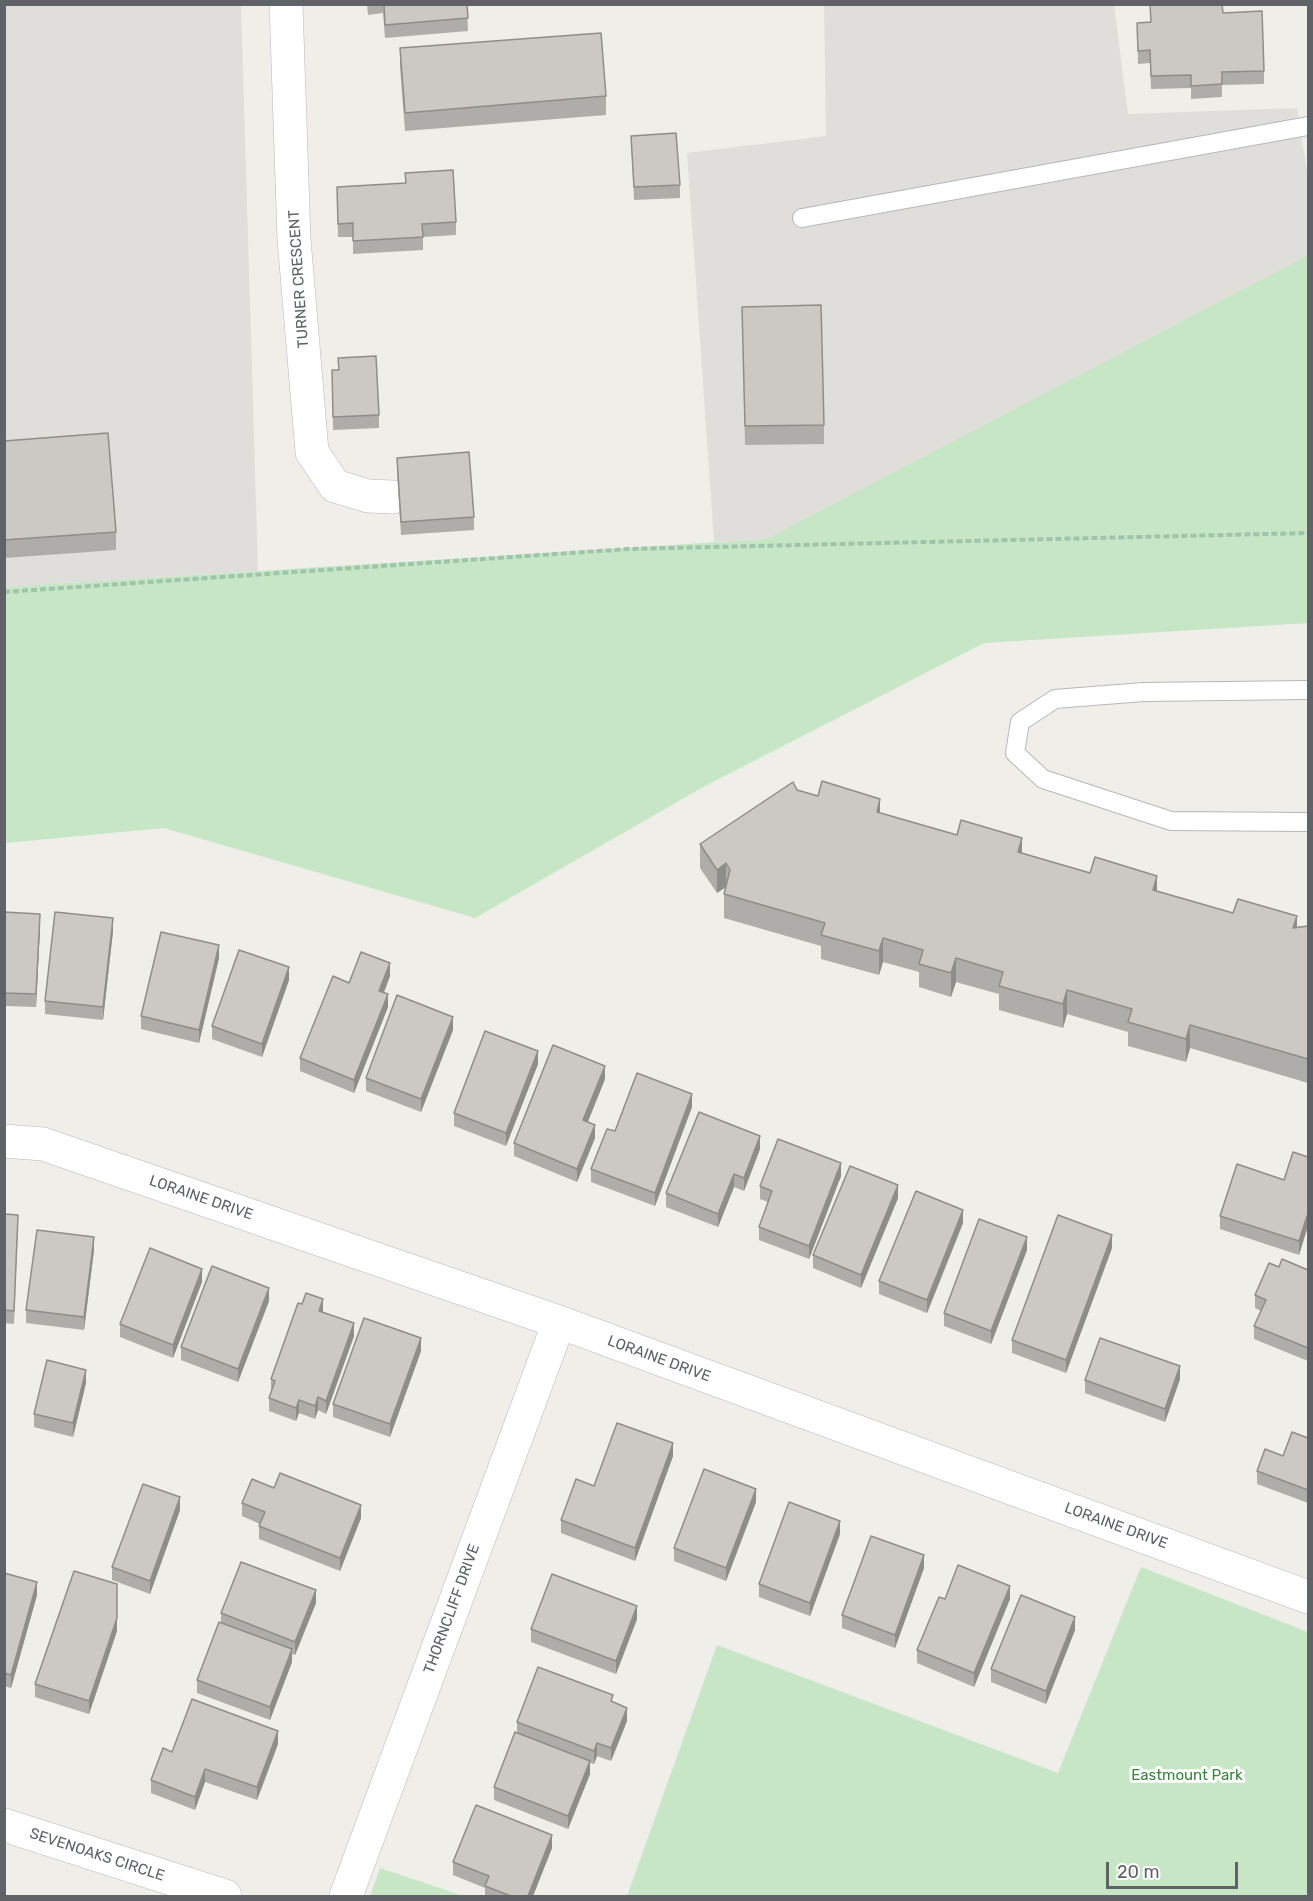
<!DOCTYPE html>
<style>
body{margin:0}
#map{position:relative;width:1313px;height:1901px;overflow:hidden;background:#f0eee8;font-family:Rubik,sans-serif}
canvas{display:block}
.frame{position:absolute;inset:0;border:6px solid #5f6367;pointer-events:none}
.scale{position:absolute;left:1106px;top:1862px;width:132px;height:27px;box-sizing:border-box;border:3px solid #5f6367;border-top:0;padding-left:8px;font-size:18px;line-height:21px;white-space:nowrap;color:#5f6367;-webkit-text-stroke:4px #fff;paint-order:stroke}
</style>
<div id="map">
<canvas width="1313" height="1901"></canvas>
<div class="frame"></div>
<div class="scale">20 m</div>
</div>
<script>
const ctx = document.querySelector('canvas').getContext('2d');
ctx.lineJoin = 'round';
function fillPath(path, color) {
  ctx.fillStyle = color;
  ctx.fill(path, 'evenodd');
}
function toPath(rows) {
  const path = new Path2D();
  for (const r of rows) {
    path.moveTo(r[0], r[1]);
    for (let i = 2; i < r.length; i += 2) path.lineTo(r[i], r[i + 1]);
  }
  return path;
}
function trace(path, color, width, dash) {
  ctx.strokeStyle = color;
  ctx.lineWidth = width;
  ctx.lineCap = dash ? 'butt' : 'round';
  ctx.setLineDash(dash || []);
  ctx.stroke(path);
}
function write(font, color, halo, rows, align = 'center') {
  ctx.font = font + ' Rubik,sans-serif';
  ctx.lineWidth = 6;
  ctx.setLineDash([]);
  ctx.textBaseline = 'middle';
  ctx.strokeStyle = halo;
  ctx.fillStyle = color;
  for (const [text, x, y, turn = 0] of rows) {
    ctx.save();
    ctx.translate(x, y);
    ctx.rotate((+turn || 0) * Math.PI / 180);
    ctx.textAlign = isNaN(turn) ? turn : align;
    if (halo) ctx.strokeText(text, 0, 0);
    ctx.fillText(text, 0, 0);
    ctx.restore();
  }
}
fillPath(toPath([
 [5,5,241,5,258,571,5,587],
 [824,5,1114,5,1128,114,1297,108,1308,178,1308,255,766,539,714,542,687,153,826,136]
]), '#dfdeda');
fillPath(toPath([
 [1308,255,1308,623,984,643,705,786,475,918,164,828,5,843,5,587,766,539],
 [1141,1567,1308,1632,1308,1896,627,1896,717,1645,1058,1773],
 [380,1868,464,1896,370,1896]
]), '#c6e6c6');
const service = toPath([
 [802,218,1308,126],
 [1308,690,1143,692,1055,699,1020,722,1015,753,1043,779,1171,821,1308,822]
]);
const minor = toPath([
 [286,4,294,239,312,452,335,486,368,496,393,497],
 [4,1141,43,1144,559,1322,1308,1597],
 [4,1825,225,1896],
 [346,1896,559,1322]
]);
trace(service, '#b5b8bb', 20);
trace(minor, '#b5b8bb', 34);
trace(toPath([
 [4,592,628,549,1308,533]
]), '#9ec5a9', 4, [6, 3]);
trace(service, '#fff', 18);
trace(minor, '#fff', 33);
fillPath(toPath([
 [367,4,467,4,468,31,385,38,383,13,368,15],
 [1223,13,1264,71,1264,84,1222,85,1222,97,1191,99,1191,88,1151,89,1150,63,1138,64,1137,23,1150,22],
 [400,48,606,96,606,115,405,131,400,67],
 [631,136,680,185,680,198,634,200],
 [405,173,456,222,456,235,423,237,423,250,353,254,353,237,338,237,337,187,405,183],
 [742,307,824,425,824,444,745,445],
 [338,358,379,415,379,428,333,430,332,370,338,370],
 [4,441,116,532,116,550,4,558],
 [397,458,474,517,474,530,401,535,397,471],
 [797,790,880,813,1233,913,1297,927,1308,926,1308,1083,1190,1048,1186,1062,1128,1046,1128,1032,1067,1014,1063,1028,999,1010,999,994,956,982,951,997,919,987,919,972,883,962,879,975,821,959,821,946,724,918,724,894,725,887,717,893,700,868,700,844],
 [4,912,40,927,36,1007,4,1006],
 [113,931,103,1020,45,1014,45,1001],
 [219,958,199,1043,141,1029,141,1016],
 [390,976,384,993,388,1007,354,1093,300,1071,300,1058,349,983],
 [289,980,262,1057,212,1039,212,1026],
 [453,1030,421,1112,366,1091,366,1078],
 [538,1064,506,1146,454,1126,454,1113],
 [605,1079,588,1122,595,1138,577,1182,514,1156,514,1143],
 [692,1107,655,1206,591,1182,591,1169,615,1131],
 [760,1149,744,1191,734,1187,718,1227,666,1207,666,1193],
 [1308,1157,1308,1230,1307,1229,1299,1255,1220,1229,1220,1216,1284,1180],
 [841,1176,809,1259,759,1240,759,1227,768,1202,760,1199,760,1186],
 [898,1198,861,1288,813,1268,813,1255],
 [4,1214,18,1228,14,1324,4,1323],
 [963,1223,927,1313,879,1294,879,1281],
 [1112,1248,1066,1373,1012,1353,1012,1340],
 [94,1250,84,1330,26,1323,26,1310],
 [1027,1250,991,1344,944,1326,944,1313],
 [1279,1267,1308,1270,1308,1361,1254,1339,1254,1326,1261,1311,1255,1308,1255,1295],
 [202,1282,173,1358,120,1337,120,1324],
 [269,1301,238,1382,181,1360,181,1347],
 [323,1312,354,1336,326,1414,318,1410,315,1419,299,1413,296,1421,269,1411,269,1398,271,1392,271,1379],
 [421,1351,390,1437,333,1417,333,1404],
 [1180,1379,1165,1422,1085,1393,1085,1380],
 [86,1383,73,1437,34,1427,34,1414],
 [1308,1438,1308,1503,1257,1484,1257,1471,1283,1456],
 [673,1456,635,1561,561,1533,561,1520,594,1486],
 [756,1502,726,1581,674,1561,674,1548],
 [242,1503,361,1518,340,1571,259,1539,259,1526,260,1524,242,1516],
 [180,1510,150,1594,112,1580,112,1567],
 [840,1534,810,1616,759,1597,759,1584],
 [924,1568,895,1648,842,1628,842,1615],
 [4,1573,37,1595,11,1688,4,1686],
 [117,1584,117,1631,89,1714,35,1697,35,1684],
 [945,1599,1010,1599,974,1687,917,1663,917,1650],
 [316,1603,295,1655,292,1654,292,1662,270,1720,197,1693,197,1680,221,1623,221,1613],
 [637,1619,616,1674,531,1642,531,1629],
 [1075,1630,1046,1704,991,1682,991,1669],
 [613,1702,627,1721,611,1761,597,1756,594,1764,590,1763,590,1774,568,1829,494,1800,494,1787,517,1733,517,1722],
 [278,1744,257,1800,205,1782,195,1810,151,1793,151,1780,172,1752],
 [552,1848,533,1896,485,1896,485,1888,453,1875,453,1862]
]), '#afada9');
fillPath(toPath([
 [880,799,880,822,877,812],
 [1022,838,1022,862,1018,852],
 [726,863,726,887,717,893,717,870],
 [1157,876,1157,899,1153,890],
 [40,914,40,927,36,1007,36,994],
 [1297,916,1297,939,1293,928],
 [113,918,113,931,103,1020,103,1007],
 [883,938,883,962,879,975,879,951],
 [219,945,219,958,199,1043,199,1030],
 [956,958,956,982,951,997,951,973],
 [390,963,390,976,379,1004,379,991],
 [289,967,289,980,262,1057,262,1044],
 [1067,990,1067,1014,1063,1028,1063,1004],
 [388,994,388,1007,354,1093,354,1080],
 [453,1017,453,1030,421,1112,421,1099],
 [1190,1025,1190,1048,1186,1062,1186,1039],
 [538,1051,538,1064,506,1146,506,1133],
 [605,1066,605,1079,583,1133,583,1120],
 [692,1094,692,1107,655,1206,655,1193],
 [595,1125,595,1138,577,1182,577,1169],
 [760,1136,760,1149,744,1191,744,1178],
 [841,1163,841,1176,809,1259,809,1246],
 [734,1174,734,1187,718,1227,718,1214],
 [898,1185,898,1198,861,1288,861,1275],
 [963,1210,963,1223,927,1313,927,1300],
 [1307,1216,1307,1229,1299,1255,1299,1241],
 [1112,1235,1112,1248,1066,1373,1066,1360],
 [94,1237,94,1250,84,1330,84,1317],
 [1027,1237,1027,1250,991,1344,991,1331],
 [202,1269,202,1282,173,1358,173,1345],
 [269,1288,269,1301,238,1382,238,1369],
 [323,1299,323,1312,319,1311],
 [354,1323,354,1336,326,1414,326,1401],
 [421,1338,421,1351,390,1437,390,1424],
 [1180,1366,1180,1379,1165,1422,1165,1409],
 [86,1370,86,1383,73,1437,73,1423],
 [318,1397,318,1410,315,1419,315,1406],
 [299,1400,299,1413,296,1421,296,1408],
 [673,1443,673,1456,635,1561,635,1548],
 [756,1489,756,1502,726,1581,726,1568],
 [180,1497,180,1510,150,1594,150,1581],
 [361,1505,361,1518,340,1571,340,1558],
 [840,1521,840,1534,810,1616,810,1603],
 [924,1555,924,1568,895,1648,895,1635],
 [37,1582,37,1595,11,1688,11,1675],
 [1010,1586,1010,1599,974,1687,974,1673],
 [316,1590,316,1603,295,1655,295,1642],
 [637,1606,637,1619,616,1674,616,1661],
 [1075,1617,1075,1630,1046,1704,1046,1691],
 [117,1618,117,1631,89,1714,89,1701],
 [292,1649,292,1662,270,1720,270,1707],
 [627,1708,627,1721,611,1761,611,1748],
 [278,1731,278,1744,257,1800,257,1787],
 [597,1743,597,1756,594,1764,594,1751],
 [590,1761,590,1774,568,1829,568,1816],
 [205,1769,205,1782,195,1810,195,1797],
 [552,1835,552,1848,533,1896,528,1896]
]), '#8f8d89');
const building = toPath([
 [384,4,467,4,468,18,385,25,384,4],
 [1150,4,1222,4,1223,13,1262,11,1264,71,1222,72,1222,84,1191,86,1191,75,1151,76,1150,50,1138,51,1137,23,1151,22,1150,4],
 [601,33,606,96,405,113,400,48,601,33],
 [676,133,680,185,634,187,631,136,676,133],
 [453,170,456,222,422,224,423,237,353,241,353,223,338,224,337,187,406,183,405,173,453,170],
 [821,305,824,425,745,426,742,307,821,305],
 [376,356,379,415,333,417,332,370,339,370,338,358,376,356],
 [108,433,116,532,4,540,4,441,108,433],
 [469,452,474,517,401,522,397,458,469,452],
 [822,781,880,799,877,812,957,835,961,820,1022,838,1018,852,1090,873,1095,857,1157,876,1153,890,1233,913,1238,899,1297,916,1293,928,1308,926,1308,1059,1190,1025,1186,1039,1128,1022,1132,1009,1067,990,1063,1004,999,986,1003,972,956,958,951,973,919,964,923,950,883,938,879,951,821,935,825,923,724,894,730,870,726,863,717,870,700,844,793,782,797,790,818,796,822,781],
 [4,912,40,914,36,994,4,993,4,912],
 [55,912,113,918,103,1007,45,1001,55,912],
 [161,932,219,945,199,1030,141,1016,161,932],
 [239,950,289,967,262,1044,212,1026,239,950],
 [361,952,390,963,379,991,388,994,354,1080,300,1058,333,976,349,983,361,952],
 [397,995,453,1017,421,1099,366,1078,397,995],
 [485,1031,538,1051,506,1133,454,1113,485,1031],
 [553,1045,605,1066,583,1120,595,1125,577,1169,514,1143,553,1045],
 [637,1073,692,1094,655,1193,591,1169,607,1129,615,1131,637,1073],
 [699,1112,760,1136,744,1178,734,1174,718,1214,666,1193,699,1112],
 [778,1139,841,1163,809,1246,759,1227,772,1191,760,1186,778,1139],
 [1293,1152,1308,1157,1308,1217,1307,1216,1299,1241,1220,1216,1237,1164,1284,1180,1293,1152],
 [850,1166,898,1185,861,1275,813,1255,850,1166],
 [916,1191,963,1210,927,1300,879,1281,916,1191],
 [4,1214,18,1215,14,1311,4,1310,4,1214],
 [1058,1215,1112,1235,1066,1360,1012,1340,1058,1215],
 [979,1219,1027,1237,991,1331,944,1313,979,1219],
 [37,1230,94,1237,84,1317,26,1310,37,1230],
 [150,1248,202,1269,173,1345,120,1324,150,1248],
 [1282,1259,1308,1270,1308,1348,1254,1326,1266,1300,1255,1295,1269,1263,1279,1267,1282,1259],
 [212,1266,269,1288,238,1369,181,1347,212,1266],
 [306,1293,323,1299,319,1311,354,1323,326,1401,318,1397,315,1406,299,1400,296,1408,269,1398,275,1381,271,1379,298,1303,302,1304,306,1293],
 [364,1318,421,1338,390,1424,333,1404,364,1318],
 [1100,1338,1180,1366,1165,1409,1085,1380,1100,1338],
 [47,1360,86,1370,73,1423,34,1414,47,1360],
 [617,1423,673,1443,635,1548,561,1520,576,1479,594,1486,617,1423],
 [1292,1432,1308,1438,1308,1490,1257,1471,1265,1449,1283,1456,1292,1432],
 [704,1469,756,1489,726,1568,674,1548,704,1469],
 [280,1473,361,1505,340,1558,259,1526,265,1512,242,1503,252,1479,274,1488,280,1473],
 [143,1484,180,1497,150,1581,112,1567,143,1484],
 [789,1502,840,1521,810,1603,759,1584,789,1502],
 [871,1536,924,1555,895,1635,842,1615,871,1536],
 [241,1562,316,1590,295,1642,221,1613,241,1562],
 [958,1565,1010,1586,974,1673,917,1650,939,1597,945,1599,958,1565],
 [74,1571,117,1584,117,1618,89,1701,35,1684,74,1571],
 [4,1573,37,1582,11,1675,4,1673,4,1573],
 [552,1574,637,1606,616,1661,531,1629,552,1574],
 [1021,1595,1075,1617,1046,1691,991,1669,1021,1595],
 [219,1622,292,1649,270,1707,197,1680,219,1622],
 [538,1667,613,1695,611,1701,627,1708,611,1748,597,1743,594,1751,517,1722,538,1667],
 [192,1699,278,1731,257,1787,205,1769,195,1797,151,1780,163,1748,172,1752,192,1699],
 [515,1732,590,1761,568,1816,494,1787,515,1732],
 [476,1805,552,1835,528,1896,511,1896,485,1886,489,1876,453,1862,476,1805]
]);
fillPath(building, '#ccc9c4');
trace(building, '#8f8d89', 1.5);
write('15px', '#5f6367', '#fff', [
 ["TURNER CRESCENT",299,279,-94],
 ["LORAINE DRIVE",201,1198,19],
 ["LORAINE DRIVE",659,1359,20],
 ["LORAINE DRIVE",1116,1526,20],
 ["THORNCLIFF DRIVE",452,1609,-70],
 ["SEVENOAKS CIRCLE",97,1855,18]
]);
write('15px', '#3a843d', '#fff', [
 ["Eastmount Park",1187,1776]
]);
</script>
